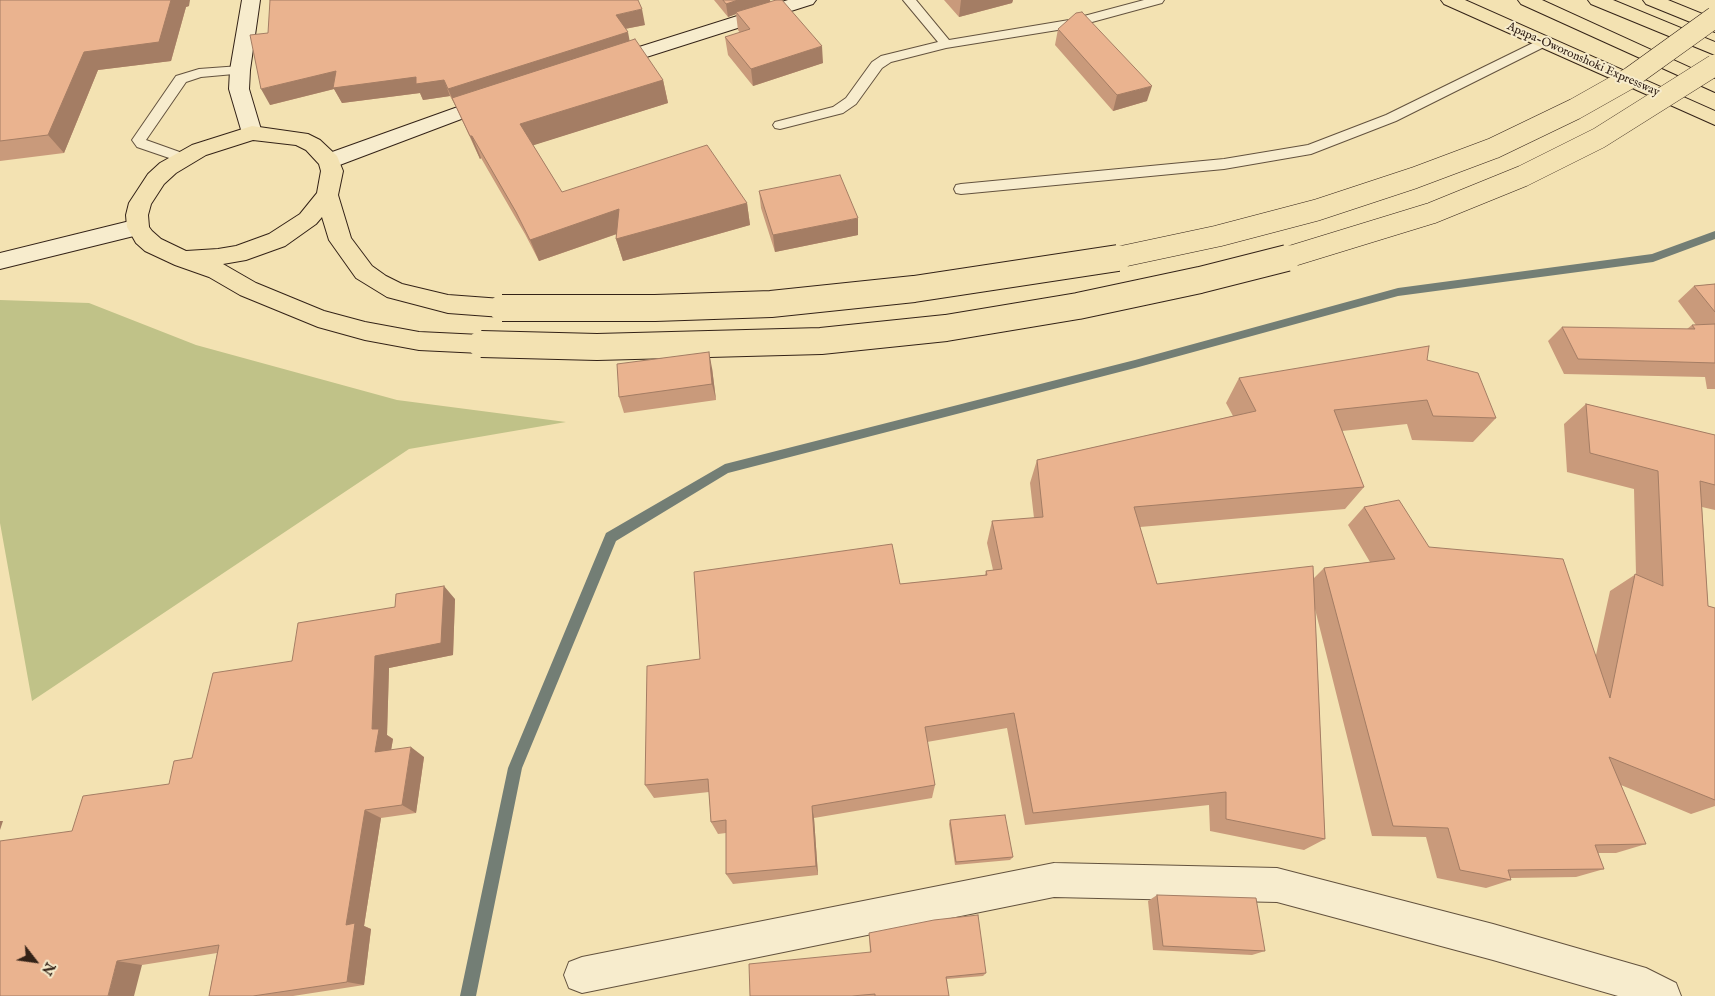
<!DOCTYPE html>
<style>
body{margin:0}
#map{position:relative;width:1715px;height:996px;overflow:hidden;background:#f3e2b2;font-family:"IM FELL English",serif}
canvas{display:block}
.north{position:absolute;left:10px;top:936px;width:50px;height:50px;-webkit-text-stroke:4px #f7eccd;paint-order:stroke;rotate:120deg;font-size:14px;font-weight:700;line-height:20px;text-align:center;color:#332217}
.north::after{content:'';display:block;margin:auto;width:18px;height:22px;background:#332217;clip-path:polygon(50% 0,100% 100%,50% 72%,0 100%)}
</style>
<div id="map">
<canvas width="1715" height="996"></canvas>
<div class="north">N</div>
</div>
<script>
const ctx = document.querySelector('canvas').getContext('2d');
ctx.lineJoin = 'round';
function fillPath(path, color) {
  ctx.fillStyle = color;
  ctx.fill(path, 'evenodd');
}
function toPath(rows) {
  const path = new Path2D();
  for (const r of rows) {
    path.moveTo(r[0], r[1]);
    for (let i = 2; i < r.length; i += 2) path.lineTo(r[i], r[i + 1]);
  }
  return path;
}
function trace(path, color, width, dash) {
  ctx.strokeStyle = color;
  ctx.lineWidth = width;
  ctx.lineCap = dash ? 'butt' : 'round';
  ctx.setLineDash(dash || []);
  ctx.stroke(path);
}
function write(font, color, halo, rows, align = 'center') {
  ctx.font = font + ' "IM FELL English",serif';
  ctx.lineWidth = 4;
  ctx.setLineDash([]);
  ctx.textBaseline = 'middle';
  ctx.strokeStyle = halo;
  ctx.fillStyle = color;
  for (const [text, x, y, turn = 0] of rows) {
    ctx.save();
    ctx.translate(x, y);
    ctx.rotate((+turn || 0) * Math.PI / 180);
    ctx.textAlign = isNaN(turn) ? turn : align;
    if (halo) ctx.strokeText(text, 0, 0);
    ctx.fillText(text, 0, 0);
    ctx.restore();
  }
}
fillPath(toPath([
 [0,300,89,303,196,345,397,400,566,422,409,449,32,701,0,523]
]), '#c0c288');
fillPath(toPath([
 [1715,231,1715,239,1653,262,1398,296,1135,368,728,473,616,541,522,768,476,996,460,996,508,768,606,533,725,464,1135,360,1398,288,1652,254,1715,231]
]), '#737e75');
const lane = toPath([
 [903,0,916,0,949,40,1069,20,1144,0,1164,0,1162,3,1070,28,946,48,891,62,882,68,856,104,843,113,780,129,775,128,773,125,775,122,833,107,846,98,872,62,881,56,938,42,903,0],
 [1543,38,1549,42,1548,45,1396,121,1311,154,1224,169,961,194,956,193,954,189,956,185,961,184,1224,159,1308,145,1386,115,1543,38],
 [240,66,245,67,247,70,245,73,201,77,186,82,146,140,188,155,190,158,188,161,178,161,137,147,132,140,176,76,199,69,240,66]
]);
const street = toPath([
 [1054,863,1277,868,1493,924,1646,968,1676,983,1681,996,1618,996,1493,960,1277,902,1054,897,582,993,569,988,564,975,569,962,582,957,1054,863]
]);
const secondary = toPath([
 [242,0,260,0,250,70,249,89,262,133,259,138,252,140,245,138,242,133,229,89,230,70,242,0],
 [788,0,816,0,813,4,615,67,608,69,601,67,598,63,601,59,788,0],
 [494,94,501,96,504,100,501,104,337,166,329,168,321,166,318,161,321,156,494,94],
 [138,219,146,221,149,227,146,233,0,269,0,253,138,219]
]);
const primary = toPath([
 [1441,0,1465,0,1715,111,1715,125,1444,4,1441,0],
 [1643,0,1668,0,1715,19,1715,32,1646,4,1643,0],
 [252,126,308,134,320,140,337,156,343,171,338,195,351,238,372,266,386,276,402,284,448,295,502,299,510,302,514,308,510,314,502,317,448,313,387,297,356,278,329,240,322,217,316,224,285,246,246,260,223,264,256,283,324,311,365,322,419,332,481,335,490,337,493,344,490,351,481,353,419,350,365,340,318,327,240,295,209,277,175,265,145,251,136,243,127,227,126,215,129,203,148,174,160,163,192,145,252,126],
 [253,140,296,145,306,150,319,164,321,171,317,193,300,214,269,234,236,246,218,249,186,251,161,239,152,231,149,227,148,215,151,204,164,184,176,173,206,155,253,140]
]);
const highway = toPath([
 [1518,0,1542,0,1715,79,1715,92,1521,4,1518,0],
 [1588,0,1613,0,1715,42,1715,55,1591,4,1588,0]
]);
trace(lane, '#63523e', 2);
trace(street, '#63523e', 2);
trace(secondary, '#332217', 2);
trace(primary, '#332217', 2);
trace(highway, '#332217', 2);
fillPath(lane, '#f7eccd');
fillPath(street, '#f7eccd');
fillPath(secondary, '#f7eccd');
fillPath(primary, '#f3e2b2');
fillPath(highway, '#f3e2b2');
const primaryBridgeFar1 = toPath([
 [1110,259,1218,236,1317,210,1414,178,1494,148,1575,109,1630,78,1715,17],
 [1282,259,1432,213,1523,176,1599,138,1715,65]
]);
const primaryBridge = toPath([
 [502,308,655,308,771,304,914,289,1118,258],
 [481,344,597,347,821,341,946,328,1078,306,1200,280,1287,258]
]);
trace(primaryBridgeFar1, '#332217', 22, []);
trace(primaryBridge, '#332217', 28, []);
trace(primaryBridgeFar1, '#f3e2b2', 21);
trace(primaryBridge, '#f3e2b2', 26);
fillPath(toPath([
 [0,0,189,6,186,7,171,61,98,70,64,153,0,161],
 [714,0,770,0,770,2,823,63,753,86,728,55,725,37,740,33,738,30,736,14,728,17],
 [944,0,1013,0,1012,3,959,17],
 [645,25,625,29,629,41,663,80,668,103,533,145,562,192,747,203,750,225,623,261,616,239,617,234,539,261,525,234,481,158,480,159,455,105,450,96,423,100,420,93,342,103,334,89,270,105,268,33],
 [1058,29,1147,101,1113,111,1055,45],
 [759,191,858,235,775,252,761,208],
 [1715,284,1715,389,1707,389,1705,377,1564,374,1548,341,1562,327,1687,329,1692,325,1696,325,1678,301,1694,286],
 [1427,360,1496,418,1473,442,1412,440,1407,424,1342,431,1364,487,1345,509,1140,527,1157,584,1313,579,1324,568,1370,562,1348,525,1364,507,1429,547,1596,655,1610,591,1636,574,1634,489,1567,472,1564,424,1586,404,1715,435,1715,510,1702,507,1708,606,1715,608,1715,806,1691,814,1621,785,1646,844,1616,853,1598,853,1604,869,1576,877,1510,878,1511,880,1486,888,1437,878,1426,837,1372,836,1315,609,1325,839,1304,850,1210,831,1209,805,1025,825,1007,728,927,742,935,785,932,798,814,818,818,875,733,884,726,874,726,833,718,834,711,822,709,792,654,798,645,785,700,659,900,584,985,575,986,571,993,570,987,543,992,521,1034,518,1030,483,1037,460,1233,416,1226,403,1239,378],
 [712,368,716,400,624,413,619,397],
 [455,599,453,655,389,668,387,735,393,739,391,750,424,757,416,813,381,818,364,926,371,929,364,985,293,996,209,996,217,953,142,965,0,996,72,831,169,784,192,758,292,661,395,607],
 [950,820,1013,857,1010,860,955,865,949,824],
 [1157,895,1265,951,1252,955,1153,950,1148,901],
 [869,933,986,973,983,976,947,979,948,996,750,996,870,952]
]), '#c99a7b');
fillPath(toPath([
 [171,0,190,0,189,6,186,7,171,61,98,70,64,153,48,135,84,52],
 [738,0,770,0,771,4,736,12,736,14,728,17,726,4],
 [961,0,1013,0,1012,3,959,17],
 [642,9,645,25,619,30,616,15],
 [628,32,631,48,455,105,448,89],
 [822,46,823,63,753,86,751,69],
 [336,71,416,77,444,80,450,96,423,100,420,93,342,103,334,89,270,105,261,89],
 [663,80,668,103,528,147,520,124],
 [1152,86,1147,101,1113,111,1117,95],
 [470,136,472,136,481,158,480,159],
 [747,203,750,225,623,261,616,239],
 [619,209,625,231,539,261,530,240],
 [858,218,858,235,775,252,773,235],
 [709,352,712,368,716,400,712,384],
 [444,586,455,599,453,655,389,668,387,735,393,739,389,762,375,752,372,729,375,656],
 [411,747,424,757,416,813,402,805],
 [812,806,814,818,818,875,816,866],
 [365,810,381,818,364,926,371,929,364,985,347,982,346,925],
 [0,821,3,821,0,830],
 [117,961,142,965,134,996,108,996]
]), '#a47d64');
const building = toPath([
 [0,0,171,0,159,42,84,52,48,135,0,141,0,0],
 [270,0,638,0,642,9,616,15,628,32,448,89,444,80,416,84,416,77,333,88,336,71,261,89,250,35,268,33,270,0],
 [723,0,738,0,726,4,723,0],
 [776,0,782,0,822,46,751,69,725,37,750,29,736,12,776,0],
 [1082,12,1152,86,1117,95,1058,29,1076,13,1082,12],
 [635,39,663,80,520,124,562,192,707,145,747,203,616,239,619,209,530,240,516,212,472,136,470,136,452,98,635,39],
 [840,175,858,218,773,235,759,191,840,175],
 [1715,284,1715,312,1694,286,1715,284],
 [1715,324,1715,363,1578,359,1562,327,1695,329,1692,325,1715,324],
 [1429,346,1427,360,1478,373,1496,418,1433,416,1427,400,1334,410,1364,487,1134,507,1157,584,1313,566,1325,839,1226,819,1226,792,1033,813,1014,713,925,727,935,785,812,806,816,866,726,874,726,820,711,822,708,779,645,785,647,666,700,659,694,572,892,544,900,584,987,575,986,571,1002,569,992,521,1043,517,1037,460,1256,411,1239,378,1429,346],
 [709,352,712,384,619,397,617,364,709,352],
 [1586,404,1715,435,1715,485,1700,481,1708,606,1715,608,1715,800,1609,757,1646,844,1595,845,1604,869,1508,870,1511,880,1460,870,1448,828,1393,826,1324,568,1395,559,1364,507,1399,500,1429,547,1563,559,1610,698,1635,574,1663,586,1658,471,1590,453,1586,404],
 [444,586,441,643,375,656,372,729,379,729,375,752,411,747,402,805,365,810,346,925,355,923,347,982,253,996,209,996,219,945,117,961,108,996,0,996,0,841,72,831,83,796,169,784,174,761,192,758,213,673,292,661,298,623,395,607,396,594,444,586],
 [1005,815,1013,857,956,862,950,820,1005,815],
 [1157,895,1256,898,1265,951,1163,946,1157,895],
 [978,915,986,973,946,977,949,996,875,996,875,994,852,996,750,996,749,964,871,952,869,933,934,920,978,915]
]);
fillPath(building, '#eab38f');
trace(building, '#a47d64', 1);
write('12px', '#332217', '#f7eccd', [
 ["Apapa-Oworonshoki Expressway",1583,60,24]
]);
</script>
